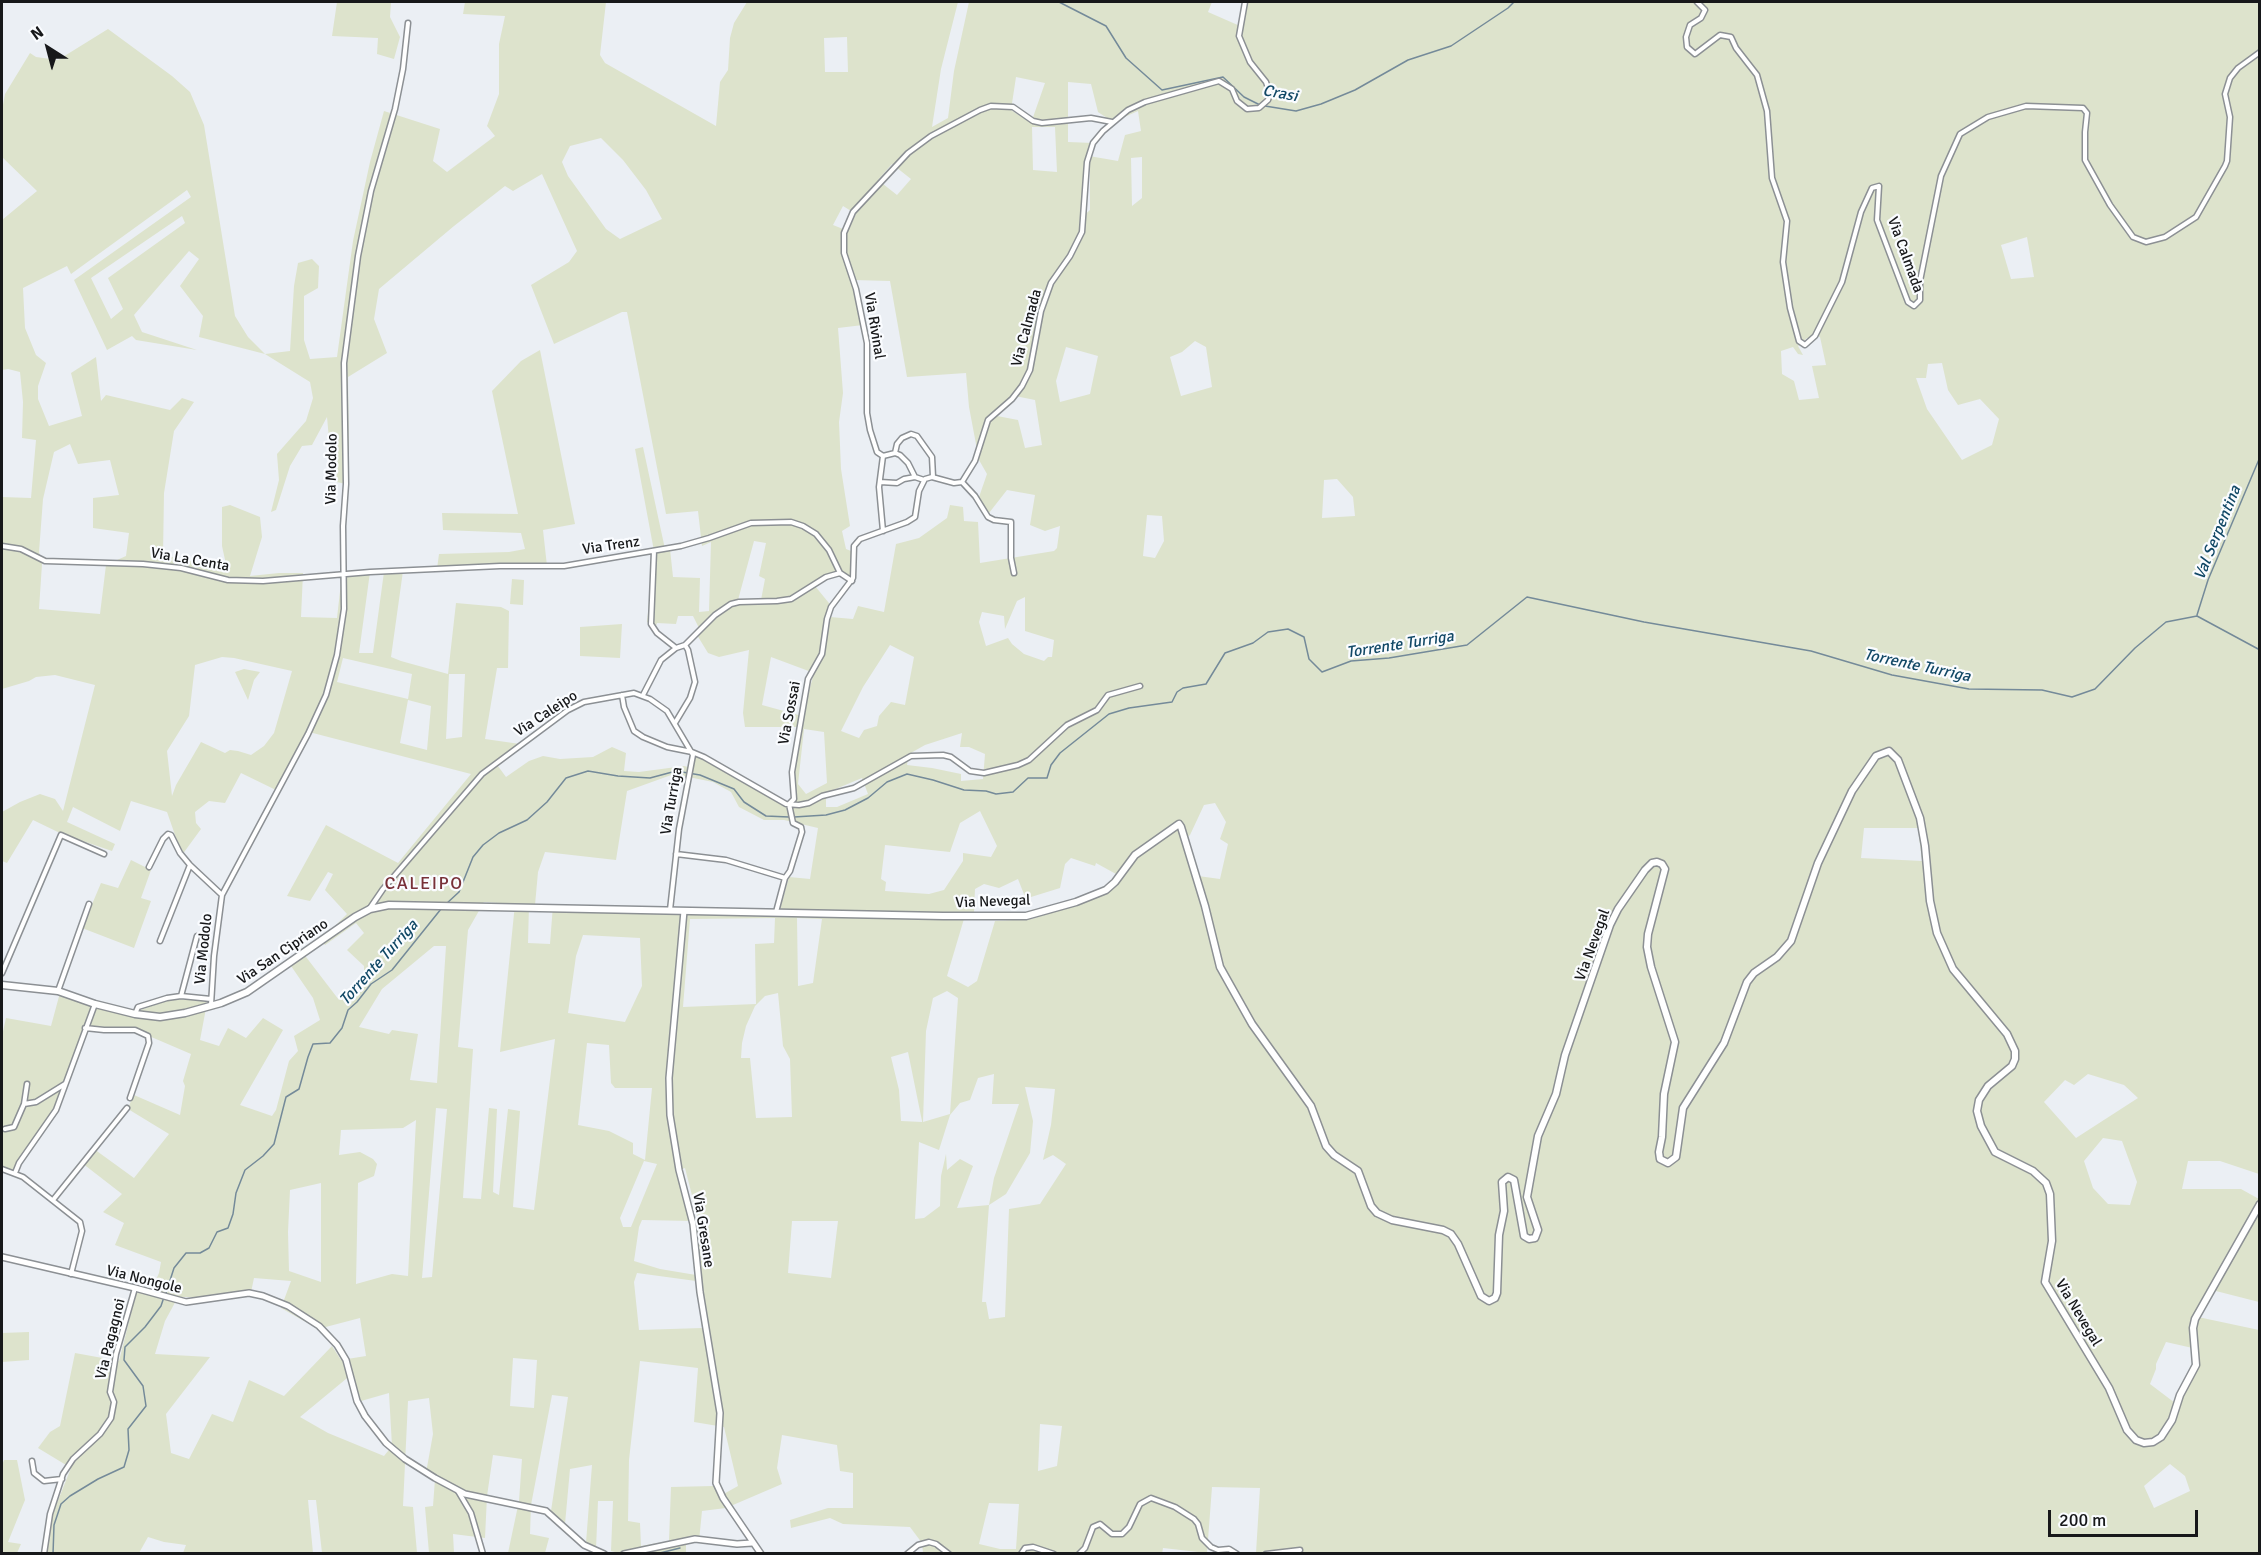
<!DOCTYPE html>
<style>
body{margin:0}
#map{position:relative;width:2261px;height:1555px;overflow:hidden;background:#ebeff4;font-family:Signika,sans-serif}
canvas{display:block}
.frame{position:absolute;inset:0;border:3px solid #17181a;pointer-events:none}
.north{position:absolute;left:18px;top:18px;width:60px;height:60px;-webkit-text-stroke:4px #fafcff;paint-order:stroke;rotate:324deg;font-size:16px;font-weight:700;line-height:24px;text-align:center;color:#17181a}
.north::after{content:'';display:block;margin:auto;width:21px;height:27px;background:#17181a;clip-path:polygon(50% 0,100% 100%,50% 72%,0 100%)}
.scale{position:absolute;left:2048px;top:1510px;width:150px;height:27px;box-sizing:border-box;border:3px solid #17181a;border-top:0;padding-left:8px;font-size:18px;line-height:21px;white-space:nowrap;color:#17181a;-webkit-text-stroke:4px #fafcff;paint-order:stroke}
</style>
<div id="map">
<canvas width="2261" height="1555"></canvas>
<div class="frame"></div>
<div class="north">N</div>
<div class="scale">200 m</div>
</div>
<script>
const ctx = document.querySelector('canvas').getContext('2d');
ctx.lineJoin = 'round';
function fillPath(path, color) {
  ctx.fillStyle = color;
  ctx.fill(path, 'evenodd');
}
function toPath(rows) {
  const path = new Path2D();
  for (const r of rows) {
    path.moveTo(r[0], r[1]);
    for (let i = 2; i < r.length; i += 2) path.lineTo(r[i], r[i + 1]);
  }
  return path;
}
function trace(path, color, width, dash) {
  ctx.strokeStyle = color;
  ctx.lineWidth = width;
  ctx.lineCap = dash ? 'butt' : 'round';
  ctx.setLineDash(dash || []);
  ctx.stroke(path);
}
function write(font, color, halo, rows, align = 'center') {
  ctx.font = font + ' Signika,sans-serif';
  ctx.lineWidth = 4.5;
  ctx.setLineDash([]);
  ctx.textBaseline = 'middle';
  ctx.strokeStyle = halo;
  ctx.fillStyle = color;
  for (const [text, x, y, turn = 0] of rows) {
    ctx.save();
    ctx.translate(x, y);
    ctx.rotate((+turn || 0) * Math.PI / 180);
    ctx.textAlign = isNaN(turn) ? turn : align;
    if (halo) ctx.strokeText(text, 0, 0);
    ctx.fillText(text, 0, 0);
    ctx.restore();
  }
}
fillPath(toPath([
 [337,2,391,2,390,17,400,37,394,59,377,54,378,38,332,36],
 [465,2,606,2,600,55,605,63,716,126,720,82,728,70,730,38,734,23,747,2,958,2,941,69,932,127,948,118,954,71,969,2,1212,2,1208,12,1240,26,1245,2,2259,2,2259,1174,2220,1161,2188,1161,2182,1189,2241,1189,2259,1199,2259,1302,2212,1290,2198,1317,2259,1330,2259,1553,1256,1553,1260,1488,1212,1487,1207,1553,1163,1548,1162,1554,923,1553,922,1543,910,1527,843,1524,830,1518,791,1528,790,1520,828,1508,853,1508,853,1473,840,1471,837,1445,782,1435,777,1468,782,1484,726,1508,702,1511,699,1541,686,1543,686,1553,614,1553,615,1552,611,1551,613,1501,598,1501,596,1549,586,1543,592,1465,570,1469,565,1524,551,1511,568,1397,552,1395,531,1505,530,1534,549,1538,545,1553,508,1553,519,1501,522,1459,493,1455,487,1496,485,1538,453,1534,454,1553,429,1553,425,1507,433,1506,435,1479,426,1473,433,1434,429,1398,408,1401,403,1506,413,1507,417,1553,322,1553,316,1500,308,1500,313,1553,183,1553,186,1545,164,1542,148,1537,139,1553,47,1553,53,1513,71,1468,38,1448,50,1432,60,1426,75,1353,119,1361,137,1290,150,1293,159,1273,161,1262,115,1245,124,1223,103,1212,122,1194,82,1163,94,1149,134,1178,169,1134,128,1109,132,1098,134,1095,180,1115,185,1086,183,1081,191,1054,135,1030,110,1031,85,1028,56,1111,12,1171,2,1170,2,1036,6,1018,51,1026,61,989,123,1009,138,1011,170,999,203,1000,207,1003,200,1040,219,1046,228,1028,246,1038,263,1018,283,1030,240,1105,272,1116,276,1110,289,1061,298,1051,294,1036,320,1020,313,998,289,963,303,953,339,1000,364,975,364,966,347,950,364,933,356,923,325,945,321,940,347,914,325,890,333,874,328,872,310,901,287,896,326,825,398,863,471,774,309,732,278,791,241,773,225,803,209,801,195,812,196,823,201,829,182,855,167,812,131,801,120,831,73,807,67,822,115,844,112,851,62,834,33,820,7,863,2,861,2,812,20,802,40,794,55,799,63,811,95,685,55,675,36,677,29,681,2,689,2,497,31,498,36,440,22,438,23,402,20,372,8,369,2,370,2,220,37,191,2,157,2,110,5,94,30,53,36,57,58,60,108,29,172,76,190,92,204,125,235,316,248,337,265,354,290,351,294,286,298,263,312,259,319,266,318,288,304,296,304,340,310,359,337,357,353,241,370,162,384,111,440,129,433,161,447,172,495,136,487,126,499,94,499,44,505,16,463,14],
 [847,37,848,72,825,72,824,38],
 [1016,77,1045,83,1031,123,1011,110],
 [1068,82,1091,84,1098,112,1113,122,1138,111,1141,131,1125,135,1118,161,1089,156,1093,143,1068,142],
 [1032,127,1055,127,1057,172,1033,170],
 [601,138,623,160,646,190,662,219,620,239,606,229,568,176,562,162,570,146],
 [1142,157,1142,198,1132,206,1131,158],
 [892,164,911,179,897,195,878,180],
 [1090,167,1090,210,1081,218,1081,217],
 [542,174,577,251,569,262,531,285,554,344,622,312,627,312,666,514,698,511,702,546,711,542,709,611,699,612,700,578,673,577,670,549,665,549,643,447,635,449,654,551,647,622,656,626,657,623,676,624,678,616,693,616,701,632,697,635,708,653,719,657,749,650,743,713,745,727,801,727,793,774,796,799,790,802,782,803,694,754,692,768,684,766,639,772,624,771,626,753,612,747,593,757,560,759,543,756,529,761,506,777,495,762,520,744,485,739,497,668,508,668,509,611,501,607,456,603,448,674,401,661,391,657,403,571,384,572,373,653,359,653,370,572,342,574,337,618,301,617,303,573,279,573,250,576,262,537,260,517,230,505,222,507,222,546,227,569,163,555,164,493,174,431,194,402,182,398,170,410,106,395,101,401,96,357,71,373,82,416,49,426,38,399,38,386,46,363,36,355,25,328,23,288,67,266,71,274,187,190,191,197,74,280,107,350,132,336,136,340,197,350,142,332,134,315,189,251,199,259,180,286,203,316,199,337,265,354,310,382,313,398,306,421,277,454,279,480,271,512,276,510,290,466,302,446,312,445,327,417,330,450,327,480,346,484,348,483,349,448,348,377,387,353,374,319,379,289,454,226,505,186,513,191],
 [843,206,856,214,848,231,833,225],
 [182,216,185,223,108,278,123,309,111,319,91,278],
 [2027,237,2034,277,2011,279,2001,245],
 [853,280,890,281,907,377,966,373,969,407,979,460,987,474,979,497,989,513,1007,490,1035,495,1030,525,1045,531,1060,526,1057,548,1054,551,980,563,978,522,964,521,963,507,950,505,947,518,919,538,896,544,884,612,858,606,853,619,830,617,833,608,815,586,829,577,843,574,850,581,852,570,851,551,846,549,842,531,850,526,841,469,839,422,843,393,838,328,863,325],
 [1813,334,1820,337,1826,365,1812,366,1819,398,1799,400,1794,381,1782,374,1781,351,1793,347,1798,354,1803,355,1798,346,1807,338,1810,338],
 [1195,341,1206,347,1212,387,1181,396,1170,357,1182,352],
 [1066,347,1098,356,1090,394,1060,402,1056,381],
 [1942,363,1948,390,1958,405,1980,399,1999,419,1992,445,1962,460,1927,409,1916,378,1926,378,1928,364],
 [1015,396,1035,400,1042,445,1025,448,1018,420,997,416],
 [70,444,78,464,110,460,119,495,93,498,93,528,129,533,126,556,106,565,100,614,39,609,42,564,39,552,43,499,54,452],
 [1337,479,1353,497,1355,516,1322,518,1324,480],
 [1147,515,1162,516,1164,541,1155,558,1143,556],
 [754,541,766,543,759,576,765,579,761,600,738,600],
 [1025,597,1025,631,1054,640,1052,657,1048,657,1044,661,1024,654,1012,644,1008,638,986,646,979,622,982,612,1004,616,1005,629,1017,601],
 [890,645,914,657,905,705,891,702,879,716,877,726,864,730,859,738,841,731,863,687],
 [222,657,234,658,292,671,274,733,264,746,251,755,238,751,230,750,225,753,201,742,176,785,172,796,167,751,189,716,195,665],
 [771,657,814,673,802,716,762,705],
 [343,658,412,674,408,699,337,682],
 [449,674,465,674,462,737,446,739],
 [408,700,431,706,427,750,400,743],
 [804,729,824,732,827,783,806,794,798,784],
 [962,733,960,747,969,747,985,754,983,779,961,781,961,774,932,768,907,765,909,754,925,745],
 [674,774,713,782,731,792,739,807,764,820,784,820,818,828,810,879,789,877,780,909,553,905,550,944,528,943,529,905,535,905,538,872,545,852,616,860,627,791],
 [862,778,868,794,837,807,826,807,826,793],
 [1215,803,1226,822,1220,839,1228,844,1220,879,1198,876,1186,838,1190,835,1204,805],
 [980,811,997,846,991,857,963,853,963,861,944,890,929,894,885,891,886,882,881,879,885,845,950,852,960,823],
 [1864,828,1918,828,1922,861,1861,858],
 [1071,858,1095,866,1096,863,1116,874,1103,893,1074,905,1032,919,995,921,977,981,968,987,947,976,966,912,974,912,975,889,984,884,999,888,1018,879,1029,907,1031,897,1060,888,1065,864],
 [484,902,515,904,500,1052,555,1039,534,1210,513,1207,520,1111,508,1109,499,1195,493,1192,497,1109,489,1108,481,1199,463,1198,473,1049,458,1047,468,930],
 [775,918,774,943,755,944,756,1004,683,1007,690,919],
 [797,918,822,919,813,983,798,986],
 [583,935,640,938,642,986,625,1022,568,1013,576,956],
 [434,946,446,946,437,1083,410,1080,418,1034,392,1030,389,1034,359,1027,382,989],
 [947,991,958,998,950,1114,923,1122,926,1031,933,998],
 [778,993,783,1046,790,1059,792,1117,756,1118,750,1058,741,1058,742,1043,746,1026,755,1006,765,996],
 [587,1043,609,1045,611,1083,615,1088,652,1088,645,1160,633,1154,633,1143,609,1131,578,1125],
 [908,1052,922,1121,922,1122,901,1121,899,1090,891,1057],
 [994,1074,992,1104,1019,1104,994,1178,989,1205,957,1208,973,1166,960,1159,947,1170,946,1154,941,1176,940,1206,924,1218,915,1219,919,1142,939,1150,950,1115,960,1103,970,1100,978,1078],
 [2088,1074,2124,1085,2138,1098,2076,1138,2044,1102,2065,1080,2074,1085],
 [1025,1087,1055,1089,1051,1125,1043,1160,1053,1155,1066,1164,1040,1204,1009,1209,1005,1317,989,1319,986,1302,982,1302,989,1205,1006,1194,1030,1153,1033,1121],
 [436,1108,447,1109,432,1277,422,1278],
 [416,1120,408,1276,392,1274,356,1284,358,1183,374,1176,377,1164,373,1159,360,1152,339,1155,341,1130,403,1128],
 [2103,1138,2122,1141,2137,1182,2130,1205,2108,1204,2093,1188,2084,1161],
 [644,1161,657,1164,631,1227,623,1227,620,1218],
 [685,1168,698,1219,698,1220,692,1221,679,1170],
 [321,1183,321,1282,289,1271,288,1232,290,1190],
 [642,1220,692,1221,696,1275,660,1269,634,1261,639,1227],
 [792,1221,838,1221,831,1278,788,1273],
 [637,1273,696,1281,702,1328,639,1330,634,1282],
 [254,1278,291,1281,281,1308,318,1329,360,1318,366,1356,341,1360,332,1346,284,1396,249,1380,233,1422,212,1414,189,1459,171,1453,166,1414,210,1357,155,1354,165,1321,178,1297,250,1297],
 [2166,1342,2197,1349,2198,1363,2179,1406,2150,1384,2156,1369,2156,1364],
 [513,1358,537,1360,534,1408,510,1406],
 [640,1361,698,1368,694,1422,724,1427,738,1486,720,1496,713,1486,671,1487,669,1541,641,1546,640,1523,628,1521,629,1460],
 [352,1374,361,1401,389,1393,392,1446,384,1456,328,1433,300,1417],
 [1040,1424,1062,1426,1057,1466,1038,1471],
 [2170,1464,2185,1476,2190,1491,2154,1508,2144,1486],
 [989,1503,1019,1504,1016,1549,1000,1549,979,1544],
 [540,350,575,524,543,530,547,566,437,569,439,554,509,552,525,549,521,533,443,530,442,513,518,514,492,391,521,361],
 [512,579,524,580,523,605,510,604],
 [622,624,620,658,580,656,580,627],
 [244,669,260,672,254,680,248,700,235,672],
 [131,860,151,870,141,898,151,901,134,948,82,928,101,883,118,888],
 [29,1332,29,1360,2,1362,2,1333],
 [4,1460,17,1460,25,1500,8,1542,21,1544,17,1553,2,1553,2,1465]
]), '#dde3cc');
trace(toPath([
 [1059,2,1106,26,1126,58,1162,90,1223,77,1244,97,1260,105],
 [1265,106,1296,111,1321,104,1355,90,1408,60,1451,46,1508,8,1514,2],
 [2197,615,2208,580,2260,457],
 [794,817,826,815,845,810,868,798,887,782,907,774,933,780,964,790,986,791,996,794,1013,792,1028,778,1047,778,1051,765,1060,753,1109,714,1129,708,1172,702,1177,692,1183,688,1206,684,1225,653,1253,643,1268,632,1288,629,1304,637,1309,659,1322,672,1351,661,1389,658,1467,645,1527,597,1644,622,1811,651,1892,675,1969,689,2042,690,2072,697,2095,689,2135,648,2166,622,2197,616,2260,650],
 [446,904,459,892,473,857,483,845,499,833,527,820,547,802,566,778,588,771,618,776,650,778,676,771,700,775,734,789,744,802,766,816,789,817],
 [166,1293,174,1268,186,1253,200,1253,209,1248,217,1232,228,1228,233,1214,236,1193,245,1170,263,1156,274,1144,286,1097,299,1089,308,1057,313,1044,330,1043,342,1028,348,1010,357,1002,371,984,392,970,441,909],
 [53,1554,54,1525,61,1504,70,1496,98,1479,124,1467,129,1450,128,1429,146,1406,143,1386,124,1360,125,1347,145,1327,161,1306,164,1297],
 [656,1554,680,1548]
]), '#748a99', 1.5);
const minor = toPath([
 [1697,2,1705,10,1701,18,1690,25,1686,37,1687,47,1695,54,1720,35,1731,37,1736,48,1757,75,1767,111,1772,178,1787,221,1783,262,1790,308,1799,341,1805,345,1815,336,1842,282,1861,212,1872,188,1879,186,1877,220,1908,302,1914,306,1920,300,1920,281,1941,176,1960,134,1988,117,2026,106,2083,108,2087,113,2085,132,2085,160,2110,205,2133,237,2146,242,2165,237,2196,217,2225,166,2227,161,2230,117,2225,94,2230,78,2238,68,2260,52],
 [895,453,897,444,902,438,911,434,917,436,932,457,933,477],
 [883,456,879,487,883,531],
 [924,480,915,477,908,463,900,455,895,453,883,456,877,452,870,430,867,413,867,343,856,289,844,253,844,233,853,212,908,153,931,136,980,110,991,106,1013,107,1033,121,1042,123,1091,118,1112,122],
 [880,482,897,483,904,479,915,477],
 [962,482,975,496,988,517,994,520,1011,522,1011,558,1014,573],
 [2,546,21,549,45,561,143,564,181,568,228,580,263,581,370,572,500,566,564,566,681,546,709,538,751,523,791,522,803,526,816,534,829,550,840,573,852,581],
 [654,551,651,624,657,633,676,648,685,645,688,650,695,682,690,698,675,723],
 [685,645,715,615,731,604,739,602,777,601,791,599,826,577,840,573],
 [622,695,624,707,634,731,643,737,667,747,692,752,704,757,786,804,799,805,809,803,822,796,854,788,911,756,943,755,951,757,970,771,984,773,1018,765,1029,760,1067,725,1097,710,1108,695,1140,686],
 [643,695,661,660,676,648],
 [789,804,794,799,792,772,808,679,822,654,827,619,831,607,853,578,854,546,860,539,907,522,915,517,919,491,925,479,932,477,954,483,962,482,975,461,988,420,1012,399,1022,386,1030,370,1041,311,1051,283,1070,256,1082,232,1087,162,1093,143,1103,131,1128,110,1145,102,1219,81,1232,89,1237,101,1247,109,1259,108,1268,100,1270,94,1266,82,1250,62,1239,36,1245,2],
 [676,854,726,860,785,878],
 [149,867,163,839,168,834,171,835,180,853,190,865,222,895],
 [370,908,383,889,482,774,568,710,584,702,634,693,650,699,667,711,693,755,679,829,670,910],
 [776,912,785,878,790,871,802,832,801,827,793,823,789,804],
 [160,941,190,865],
 [2,973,61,835,104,854],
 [58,991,89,904],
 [181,996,197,936],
 [211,1005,214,956,222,895,308,734,326,695,337,655,344,609,343,526,346,484,344,363,358,256,371,191,395,109,403,69,408,23],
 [135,1014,138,1007,167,998,181,996,211,999],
 [85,1028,104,1030,135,1030,148,1036,149,1043,130,1098],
 [27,1084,24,1104,36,1102,65,1084],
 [5,1129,14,1127,24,1104],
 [2,1169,23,1177,80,1222,82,1231,71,1274],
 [15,1173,19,1163,56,1110,95,1004],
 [53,1200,127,1108],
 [32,1461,34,1473,44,1481,62,1479],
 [458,1491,471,1513,483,1554],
 [44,1554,50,1514,63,1474,73,1459,100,1434,111,1418,114,1402,110,1392,116,1354,135,1288],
 [907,1554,918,1545,929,1542,936,1544,949,1554],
 [1021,1554,1025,1548,1033,1547,1054,1554],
 [1079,1554,1085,1548,1093,1527,1100,1524,1112,1534,1122,1534,1129,1527,1140,1504,1151,1498,1175,1507,1194,1519,1198,1524,1202,1538,1211,1547,1218,1550,1229,1549,1237,1554],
 [1266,1554,1300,1550]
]);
const tertiary = toPath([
 [684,911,669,1078,670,1115,679,1170,693,1224,700,1292,720,1413,716,1483,723,1498,761,1554],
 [2,1257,135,1288,186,1302,249,1293,263,1296,288,1306,319,1326,337,1345,346,1360,357,1401,365,1416,386,1443,405,1459,435,1478,465,1494,546,1511,584,1545,604,1554],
 [624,1554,695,1539,737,1544,752,1543]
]);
const secondary = toPath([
 [2,985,58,991,95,1004,135,1014,160,1017,185,1013,221,1003,247,992,355,917,370,909,389,905,943,916,1026,916,1076,902,1106,890,1115,882,1135,855,1179,824,1181,827,1205,906,1220,967,1252,1024,1311,1106,1326,1146,1334,1155,1358,1171,1371,1206,1377,1213,1392,1220,1443,1230,1451,1234,1458,1244,1481,1296,1489,1301,1495,1298,1497,1293,1499,1235,1504,1211,1502,1182,1508,1177,1514,1180,1524,1236,1529,1239,1535,1238,1538,1230,1527,1197,1538,1136,1556,1094,1565,1055,1610,925,1618,909,1645,870,1652,863,1657,862,1662,864,1665,869,1648,934,1647,947,1651,967,1675,1042,1664,1094,1662,1137,1659,1152,1660,1159,1668,1163,1676,1157,1683,1108,1724,1043,1747,982,1754,973,1777,957,1791,941,1818,863,1852,791,1876,756,1889,751,1898,760,1920,818,1925,846,1930,901,1937,933,1953,969,2007,1034,2015,1051,2015,1059,2012,1066,1988,1086,1979,1100,1977,1111,1981,1126,1995,1152,2033,1171,2046,1183,2050,1194,2052,1241,2045,1282,2109,1388,2127,1430,2136,1440,2144,1443,2153,1442,2161,1437,2172,1420,2180,1395,2196,1365,2193,1328,2195,1319,2260,1204]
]);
trace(minor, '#8c9094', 7);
trace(tertiary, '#8c9094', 8);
trace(secondary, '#8c9094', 9);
trace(minor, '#fff', 4);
trace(tertiary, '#fff', 5);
trace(secondary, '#fff', 6);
write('15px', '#17181a', '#fafcff', [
 ["Via Calmada",1905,255,70],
 ["Via Rivinal",874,326,81],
 ["Via Calmada",1027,328,-75],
 ["Via Modolo",332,469,-89],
 ["Via Trenz",611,546,-8],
 ["Via La Centa",190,560,10],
 ["Via Sossai",790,713,-79],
 ["Via Caleipo",546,714,-33],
 ["Via Turriga",672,801,-80],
 ["Via Nevegal",993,902,-2],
 ["Via Nevegal",1593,945,-70],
 ["Via Modolo",204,949,-84],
 ["Via San Cipriano",283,952,-34],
 ["Via Gresane",703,1230,81],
 ["Via Nongole",144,1280,14],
 ["Via Nevegal",2078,1313,59],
 ["Via Pagagnoi",111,1339,-76]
]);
write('italic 16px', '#114866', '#fafcff', [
 ["Crasi",1280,94,10],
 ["Val Serpentina",2218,533,-68],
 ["Torrente Turriga",1400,645,-9],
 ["Torrente Turriga",1917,666,12],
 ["Torrente Turriga",379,963,-48]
]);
ctx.letterSpacing = '1.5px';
write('18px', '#783138', '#fafcff', [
 ["CALEIPO",424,884]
]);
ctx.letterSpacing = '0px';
</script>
